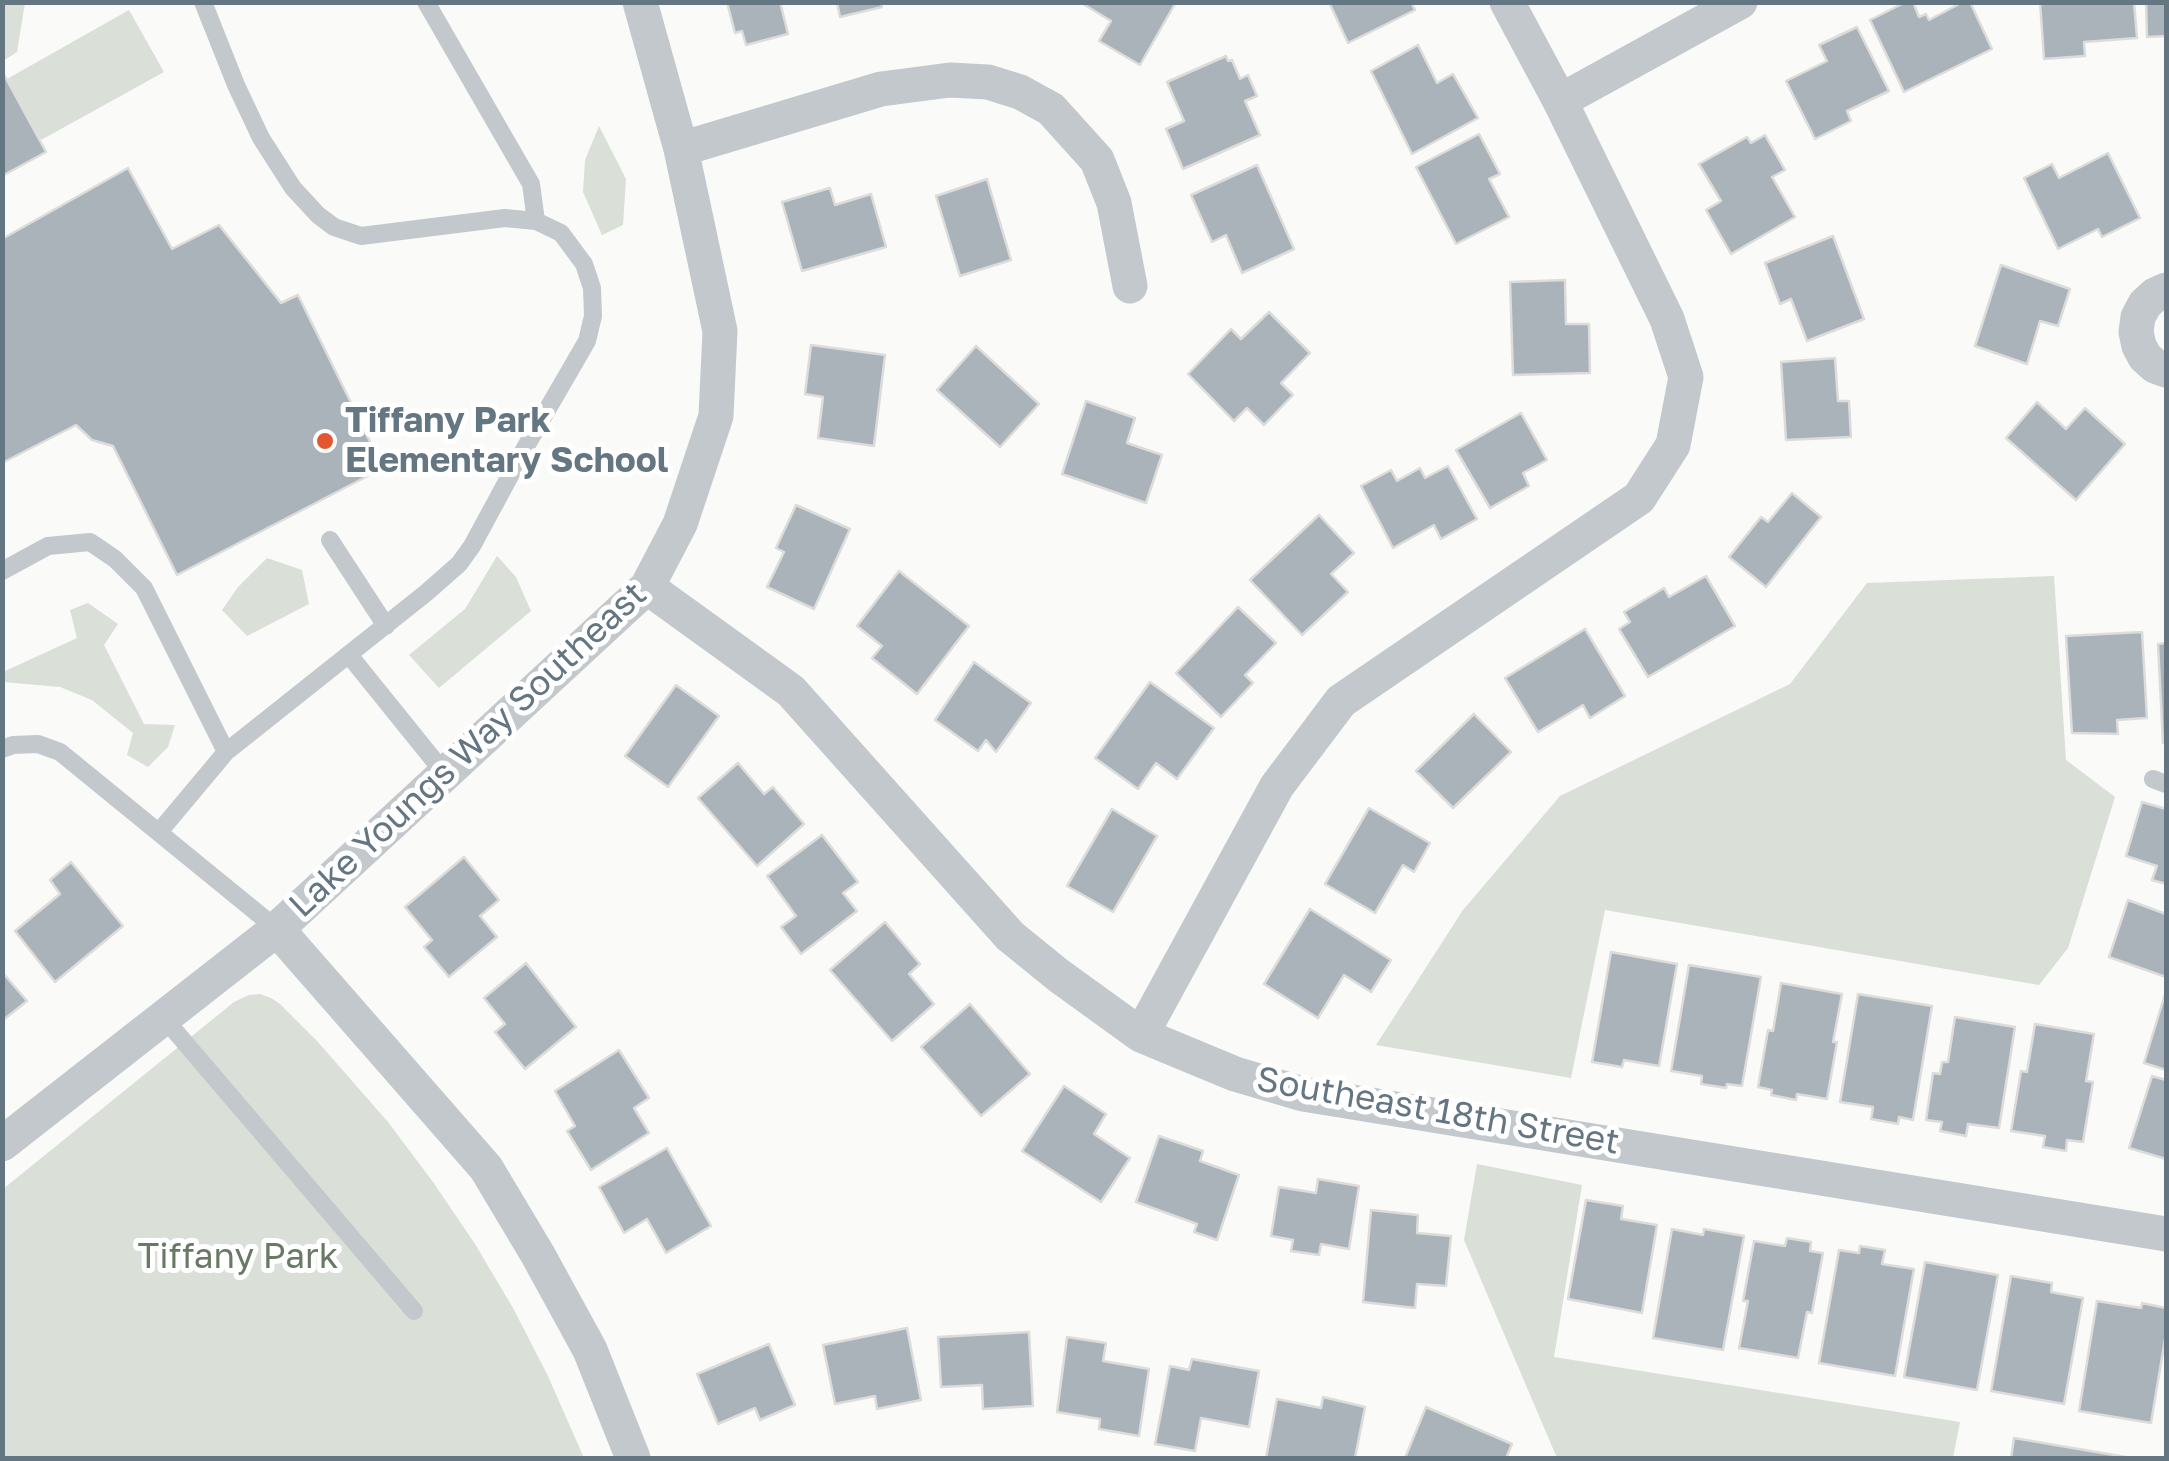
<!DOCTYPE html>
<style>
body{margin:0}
#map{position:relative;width:2169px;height:1461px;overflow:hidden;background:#fafaf8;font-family:"Golos Text",sans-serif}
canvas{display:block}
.frame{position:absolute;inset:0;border:5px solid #657683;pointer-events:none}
</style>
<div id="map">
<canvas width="2169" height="1461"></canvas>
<div class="frame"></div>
</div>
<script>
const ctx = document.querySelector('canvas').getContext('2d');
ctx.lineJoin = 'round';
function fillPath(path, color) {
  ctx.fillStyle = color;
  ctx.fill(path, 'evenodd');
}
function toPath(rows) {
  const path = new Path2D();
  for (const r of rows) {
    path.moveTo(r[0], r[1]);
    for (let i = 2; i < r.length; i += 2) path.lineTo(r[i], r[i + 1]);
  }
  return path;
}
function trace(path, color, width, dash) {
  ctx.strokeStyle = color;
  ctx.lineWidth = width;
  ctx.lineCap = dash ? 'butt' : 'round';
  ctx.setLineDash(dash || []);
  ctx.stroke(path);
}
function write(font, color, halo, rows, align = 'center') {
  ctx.font = font + ' "Golos Text",sans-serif';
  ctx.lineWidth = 10;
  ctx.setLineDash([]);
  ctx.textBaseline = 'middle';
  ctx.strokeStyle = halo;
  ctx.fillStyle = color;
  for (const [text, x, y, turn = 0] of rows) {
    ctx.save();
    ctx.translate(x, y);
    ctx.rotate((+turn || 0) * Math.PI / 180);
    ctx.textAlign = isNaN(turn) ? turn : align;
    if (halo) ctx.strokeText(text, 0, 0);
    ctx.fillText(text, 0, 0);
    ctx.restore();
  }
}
fillPath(toPath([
 [2,3,25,3,17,52,3,61],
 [129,10,164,72,41,140,7,79],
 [599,126,626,179,623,225,602,235,583,192,585,160],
 [497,556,516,577,531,611,439,688,409,655,465,609],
 [267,558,302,570,309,604,247,636,222,610,238,587],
 [2054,576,2066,760,2115,797,2068,948,2039,985,1605,910,1571,1078,1376,1045,1463,910,1560,796,1790,684,1867,583],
 [88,603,118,624,104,645,144,724,175,725,168,747,148,767,127,755,133,733,92,700,60,687,3,682,3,672,77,638,70,610],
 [260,994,271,998,280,1004,318,1042,388,1122,433,1182,475,1244,513,1308,547,1374,584,1458,3,1458,3,1189,234,1002,249,995],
 [1477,1164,1582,1185,1554,1357,1960,1422,1953,1458,1557,1458,1464,1240]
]), '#dadfd7');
const building = toPath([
 [727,2,780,2,788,34,746,45,742,31,735,33,727,2],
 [837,2,881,2,882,7,840,17,837,2],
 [1080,2,1176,2,1140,65,1099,41,1111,21,1080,2],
 [1329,2,1411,2,1415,10,1348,43,1329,2],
 [1906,2,1913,2,1919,17,1926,14,1929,20,1963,2,1970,2,1992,49,1904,92,1870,20,1906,2],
 [2040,2,2134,2,2137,38,2084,42,2085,56,2044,59,2040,2],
 [2146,2,2166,2,2166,36,2147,37,2146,2],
 [1857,27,1889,91,1847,111,1851,121,1815,139,1786,81,1827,61,1819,45,1857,27],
 [1418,45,1437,83,1453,74,1478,118,1412,154,1371,71,1418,45],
 [1226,56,1228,61,1232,60,1240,79,1248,75,1257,96,1245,101,1260,135,1183,169,1166,129,1184,121,1167,82,1226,56],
 [2,71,46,152,2,176,2,71],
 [1479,134,1500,174,1489,179,1509,217,1456,244,1416,167,1479,134],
 [1765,135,1785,170,1772,177,1795,217,1731,254,1706,210,1721,201,1699,164,1747,137,1751,143,1765,135],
 [2108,153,2140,218,2102,237,2098,229,2058,249,2024,178,2052,164,2059,178,2108,153],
 [1257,165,1294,249,1242,273,1226,235,1212,242,1191,195,1257,165],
 [128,168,172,249,219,225,281,303,298,295,383,468,177,575,113,446,92,440,76,425,2,463,2,239,128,168],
 [987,179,1011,260,960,276,936,196,987,179],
 [830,188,835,205,871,194,886,247,802,271,782,202,830,188],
 [1833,236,1864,319,1807,341,1791,299,1780,304,1765,263,1833,236],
 [2001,265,2070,289,2058,326,2040,321,2027,364,1975,346,2001,265],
 [1565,280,1566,324,1589,324,1590,373,1513,375,1510,282,1565,280],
 [1269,312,1310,353,1281,383,1293,395,1264,425,1247,408,1234,421,1188,374,1231,329,1241,339,1269,312],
 [811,345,885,355,874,446,818,438,823,397,805,394,811,345],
 [976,346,1039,404,1000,447,937,390,976,346],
 [1835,358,1838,401,1849,401,1851,437,1786,440,1781,362,1835,358],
 [1086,401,1135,418,1127,443,1162,455,1146,503,1062,474,1086,401],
 [2037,402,2066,429,2085,408,2125,444,2076,500,2006,438,2037,402],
 [1521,413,1547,460,1523,473,1529,486,1490,508,1456,450,1521,413],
 [1448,466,1477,519,1441,539,1434,525,1393,548,1361,486,1391,470,1397,481,1420,468,1425,478,1448,466],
 [1792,493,1821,517,1766,587,1729,557,1761,517,1768,522,1792,493],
 [796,505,850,529,814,609,767,587,784,552,776,548,796,505],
 [1319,515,1354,553,1331,574,1348,592,1302,635,1250,580,1319,515],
 [899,571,969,626,917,694,872,658,882,646,857,626,899,571],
 [1706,576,1735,626,1648,677,1619,629,1630,622,1624,612,1664,588,1669,597,1706,576],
 [1238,607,1276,643,1245,675,1253,683,1221,717,1176,673,1238,607],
 [1585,629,1625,696,1590,718,1583,705,1538,732,1505,678,1585,629],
 [2142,632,2147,718,2117,720,2118,734,2072,733,2066,636,2142,632],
 [2166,643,2166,743,2163,743,2158,644,2166,643],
 [974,662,1031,703,996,752,986,740,978,751,935,720,974,662],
 [1150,682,1214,728,1177,779,1156,763,1138,789,1095,758,1150,682],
 [676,685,719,716,668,787,625,756,676,685],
 [1474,714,1511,752,1453,808,1416,771,1474,714],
 [738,763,764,794,773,787,804,824,757,866,698,798,738,763],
 [2142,802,2166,809,2166,884,2152,880,2157,866,2126,856,2142,802],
 [1369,808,1430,843,1414,872,1403,865,1375,913,1325,884,1369,808],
 [1112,809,1157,836,1113,912,1067,886,1112,809],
 [822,835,858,882,843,893,857,911,801,954,781,927,796,916,767,876,822,835],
 [464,857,499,900,480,916,497,937,449,977,424,947,432,940,405,907,464,857],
 [71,862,123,926,55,982,15,931,60,894,50,880,71,862],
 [2128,900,2166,914,2166,977,2109,957,2128,900],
 [1310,909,1391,960,1371,992,1344,975,1318,1018,1264,984,1310,909],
 [885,922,920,964,909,974,934,1004,892,1041,830,970,885,922],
 [1611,952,1677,964,1659,1066,1624,1060,1622,1067,1592,1062,1611,952],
 [526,963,576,1027,525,1069,495,1032,505,1024,484,998,526,963],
 [1689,965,1761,977,1742,1086,1727,1084,1726,1088,1701,1084,1702,1076,1671,1071,1689,965],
 [2,972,27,1001,2,1021,2,972],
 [1781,983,1842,994,1833,1042,1837,1042,1827,1099,1797,1094,1796,1100,1771,1095,1772,1090,1758,1087,1768,1030,1773,1031,1781,983],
 [2166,991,2166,1070,2144,1063,2166,991],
 [1858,994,1932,1006,1913,1120,1899,1117,1898,1124,1871,1119,1873,1107,1840,1102,1858,994],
 [970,1004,1030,1074,981,1116,921,1047,970,1004],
 [1955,1017,2015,1027,1999,1128,1968,1124,1966,1136,1940,1131,1942,1122,1926,1120,1933,1073,1940,1074,1942,1062,1948,1062,1955,1017],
 [2035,1024,2094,1034,2086,1081,2093,1082,2083,1142,2067,1140,2066,1151,2043,1147,2045,1136,2011,1131,2021,1071,2027,1072,2035,1024],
 [619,1050,649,1098,634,1108,649,1133,591,1170,567,1131,575,1126,555,1091,619,1050],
 [2152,1076,2166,1080,2166,1159,2129,1148,2152,1076],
 [1064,1086,1106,1114,1094,1134,1130,1158,1101,1202,1022,1151,1064,1086],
 [1159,1136,1203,1151,1200,1161,1239,1175,1217,1240,1194,1232,1197,1224,1136,1202,1159,1136],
 [667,1148,711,1226,666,1253,647,1219,624,1233,599,1187,667,1148],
 [1318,1179,1359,1186,1349,1249,1321,1244,1319,1255,1291,1251,1293,1240,1271,1236,1279,1187,1316,1193,1318,1179],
 [1586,1200,1623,1206,1621,1219,1657,1225,1642,1313,1568,1299,1586,1200],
 [1371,1210,1418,1215,1417,1233,1451,1236,1446,1286,1417,1284,1415,1308,1363,1302,1371,1210],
 [1672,1229,1703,1235,1704,1229,1744,1236,1723,1350,1653,1338,1672,1229],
 [1787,1238,1811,1242,1810,1251,1823,1253,1812,1313,1807,1312,1798,1358,1739,1348,1748,1301,1743,1301,1754,1241,1785,1246,1787,1238],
 [1860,1246,1885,1250,1882,1264,1914,1269,1895,1376,1819,1363,1839,1250,1859,1253,1860,1246],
 [1925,1262,1998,1275,1977,1390,1904,1377,1925,1262],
 [2011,1276,2052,1283,2051,1292,2083,1298,2064,1404,1991,1391,2011,1276],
 [2097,1301,2141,1308,2142,1303,2166,1308,2166,1333,2151,1423,2079,1411,2097,1301],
 [907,1328,921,1400,877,1409,875,1396,835,1404,823,1345,907,1328],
 [1029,1332,1033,1406,983,1409,982,1385,941,1387,938,1337,1029,1332],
 [1067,1337,1106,1343,1103,1361,1149,1369,1139,1436,1099,1429,1100,1419,1057,1412,1067,1337],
 [769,1344,795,1405,760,1420,755,1408,718,1424,697,1374,769,1344],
 [1192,1359,1259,1371,1249,1427,1201,1418,1195,1451,1155,1444,1170,1366,1189,1370,1192,1359],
 [1323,1397,1365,1407,1355,1458,1266,1458,1277,1399,1321,1408,1323,1397],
 [1426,1407,1512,1444,1506,1458,1405,1458,1426,1407],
 [2014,1438,2126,1457,2126,1458,2011,1458,2014,1438]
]);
fillPath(building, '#aab3b9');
trace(building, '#dcdcda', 2.5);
trace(toPath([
 [426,2,531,184,536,221],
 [330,540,386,626],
 [2,571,48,546,90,542,115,559,144,588,226,752],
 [349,655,445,774],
 [2,749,13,745,38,744,60,752,277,929],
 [2153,779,2166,784],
 [159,832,226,752,426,593,459,564,472,546,525,448,587,341,593,316,592,288,584,264,561,233,536,221,505,218,361,236,334,227,318,215,293,188,261,138,236,85,203,2],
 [163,1017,414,1311]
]), '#c3c8cc', 18);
trace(toPath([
 [1560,101,1740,2],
 [681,149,881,89,950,80,988,82,1020,92,1051,109,1097,160,1114,203,1130,286],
 [2166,290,2155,295,2145,304,2138,317,2136,332,2139,346,2145,357,2155,366,2166,370],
 [647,587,791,691,1010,936,1058,975,1141,1035,1235,1074,1303,1094,2166,1234],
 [277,929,486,1168,538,1255,590,1350,633,1458],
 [1141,1035,1277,786,1341,701,1639,498,1673,445,1686,377,1667,319,1560,101,1507,2],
 [2,1144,277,929,647,587,680,524,716,416,720,331,681,149,640,2]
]), '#c3c8cc', 35);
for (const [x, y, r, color] of [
 [325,441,10,"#e4572e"]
]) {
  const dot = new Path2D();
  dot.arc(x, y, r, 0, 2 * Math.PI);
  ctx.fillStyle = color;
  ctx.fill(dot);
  trace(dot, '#fff', 4);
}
write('bold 35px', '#657683', '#fff', [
 ["Tiffany Park",345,421],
 ["Elementary School",345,461]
], 'left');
write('35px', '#657683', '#fff', [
 ["Lake Youngs Way Southeast",468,750,-43],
 ["Southeast 18th Street",1438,1111,10]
]);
write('35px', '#687a64', '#fff', [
 ["Tiffany Park",238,1257]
]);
</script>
